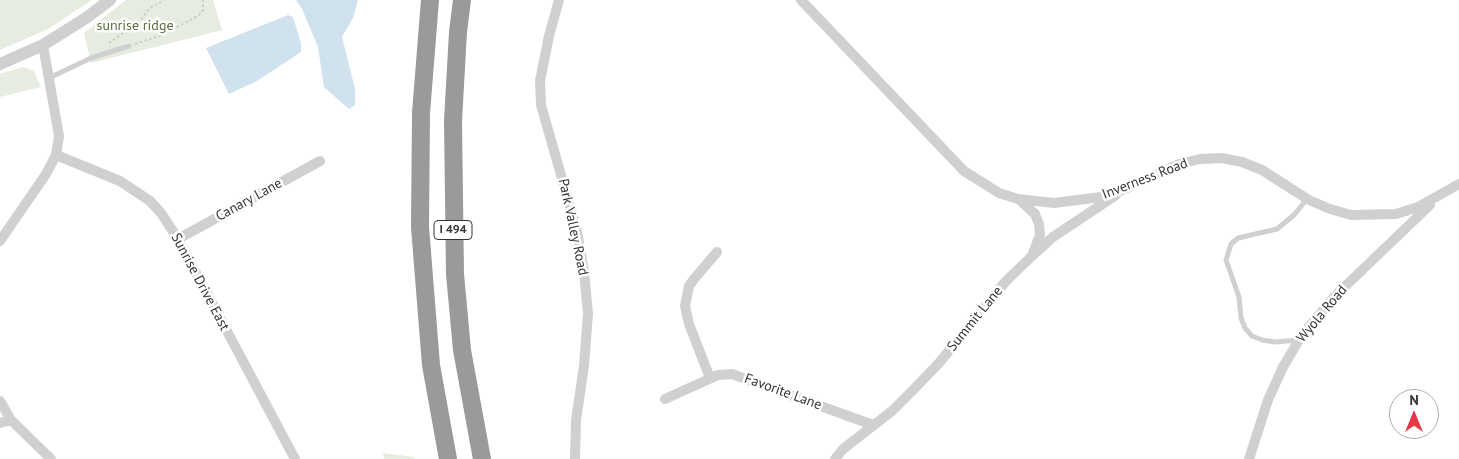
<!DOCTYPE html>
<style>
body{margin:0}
#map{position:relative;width:1459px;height:459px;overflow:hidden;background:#fff;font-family:"PT Sans",sans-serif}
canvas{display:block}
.north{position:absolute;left:1389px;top:389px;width:50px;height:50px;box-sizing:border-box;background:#fff;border:1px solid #adadad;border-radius:50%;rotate:0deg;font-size:14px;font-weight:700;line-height:20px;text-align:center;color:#333}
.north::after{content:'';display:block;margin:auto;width:18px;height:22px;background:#e63946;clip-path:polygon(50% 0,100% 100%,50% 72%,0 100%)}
</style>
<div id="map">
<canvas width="1459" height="459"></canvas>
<div class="north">N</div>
</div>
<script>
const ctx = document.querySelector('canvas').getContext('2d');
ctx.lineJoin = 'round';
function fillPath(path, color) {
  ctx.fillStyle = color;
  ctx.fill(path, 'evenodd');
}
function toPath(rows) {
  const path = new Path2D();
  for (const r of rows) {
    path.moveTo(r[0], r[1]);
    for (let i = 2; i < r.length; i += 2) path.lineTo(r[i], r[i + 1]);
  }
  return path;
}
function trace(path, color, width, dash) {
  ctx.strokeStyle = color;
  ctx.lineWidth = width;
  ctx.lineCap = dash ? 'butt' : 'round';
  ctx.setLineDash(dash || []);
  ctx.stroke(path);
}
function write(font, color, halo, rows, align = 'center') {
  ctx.font = font + ' "PT Sans",sans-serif';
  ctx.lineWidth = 5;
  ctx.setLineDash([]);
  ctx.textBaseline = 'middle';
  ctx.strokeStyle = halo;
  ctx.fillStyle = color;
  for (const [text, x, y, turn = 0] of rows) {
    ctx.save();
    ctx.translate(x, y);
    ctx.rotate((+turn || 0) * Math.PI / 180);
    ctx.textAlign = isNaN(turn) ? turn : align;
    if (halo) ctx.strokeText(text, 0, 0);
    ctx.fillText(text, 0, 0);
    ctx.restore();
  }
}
fillPath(toPath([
 [0,0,92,0,48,29,0,50],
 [126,0,213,0,222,30,91,63,84,33],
 [23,67,34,71,41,87,0,97,0,74],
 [383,453,414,457,414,459,384,459]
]), '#e6ecdf');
fillPath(toPath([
 [296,0,358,0,353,18,342,37,355,89,355,105,349,109,324,87,318,47,302,9],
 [288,15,293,17,301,43,301,52,257,81,229,94,206,48]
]), '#cfe2ee');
trace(toPath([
 [109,43,138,23,150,8,164,0],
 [135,44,162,35,198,16,203,10,203,0]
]), '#cdcdcd', 2, [2.5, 2.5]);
trace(toPath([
 [49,78,91,58,129,46],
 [1299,340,1275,342,1262,340,1252,336,1245,328,1241,318,1239,297,1226,260,1231,244,1238,238,1277,229,1294,215,1307,199]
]), '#d0d0d0', 5);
trace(toPath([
 [559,0,549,36,540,81,541,105,577,231,584,272,588,313,584,366,576,420,575,459],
 [801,0,964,171,999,193,1018,199,1054,203,1101,197,1125,189,1179,164,1200,159,1221,158,1242,162,1262,170,1309,200,1330,209,1351,215,1396,214,1418,207,1459,184],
 [56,155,120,181,150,201,161,213,178,239,295,459],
 [1021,201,1035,214,1039,224,1040,235,1033,253],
 [178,239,320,161],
 [0,241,46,174,56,155,59,136,43,45],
 [710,378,689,324,685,306,689,286,694,279,717,252],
 [665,399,718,375,732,374,873,425],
 [0,401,11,420,51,459],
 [0,423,11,420],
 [835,459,843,449,892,411,916,387,939,363,1006,281,1032,256,1053,237,1116,195],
 [1249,459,1268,400,1283,367,1302,335,1335,296,1430,205]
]), '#d0d0d0', 10);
trace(toPath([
 [0,64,43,45,86,18,110,0]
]), '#d0d0d0', 12);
trace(toPath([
 [430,0,421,113,420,227,431,365,448,459],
 [462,0,458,32,453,121,455,274,462,350,482,459]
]), '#9a9a9a', 18);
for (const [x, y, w] of [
 [453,230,38]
]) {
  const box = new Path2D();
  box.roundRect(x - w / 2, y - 9.5, w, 19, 4);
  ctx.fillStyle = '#fff';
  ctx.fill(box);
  trace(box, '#333', 1);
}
write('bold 12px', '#333', null, [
 ["I 494",453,230]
]);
write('14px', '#56703f', '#fff', [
 ["sunrise ridge",135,26]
]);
write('14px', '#333', '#fff', [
 ["Inverness Road",1145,179,-21],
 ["Canary Lane",249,200,-29],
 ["Park Valley Road",573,227,78],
 ["Sunrise Drive East",200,282,62],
 ["Wyola Road",1322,314,-50],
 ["Summit Lane",975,319,-51],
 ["Favorite Lane",783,392,20]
]);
</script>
